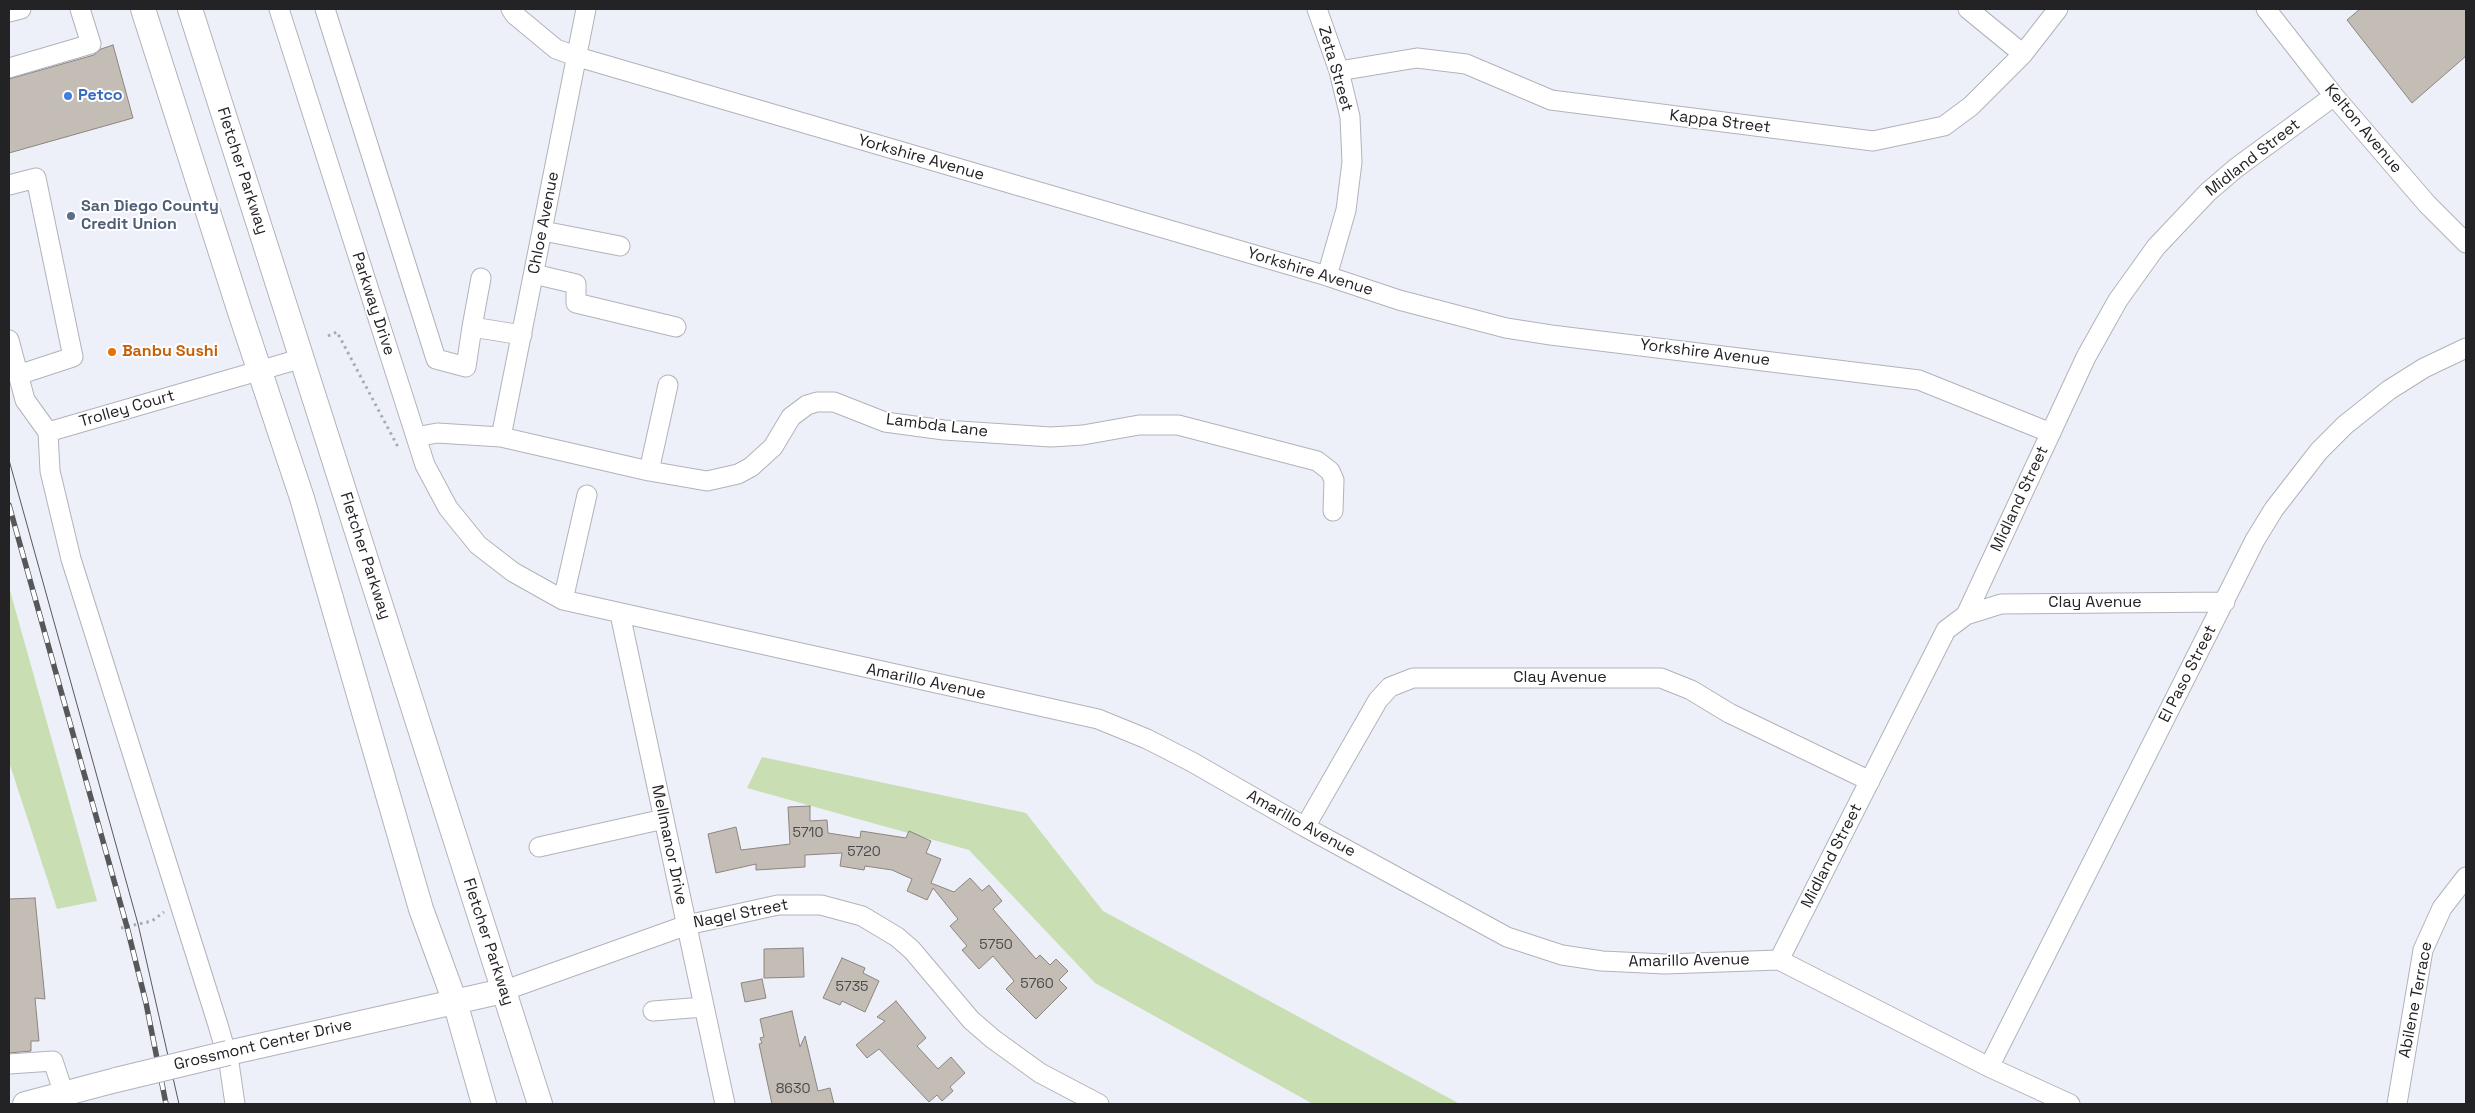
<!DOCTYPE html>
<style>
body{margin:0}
#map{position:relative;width:2475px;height:1113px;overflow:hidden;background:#eef0f9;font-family:"Space Grotesk",sans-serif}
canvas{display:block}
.frame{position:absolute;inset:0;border:10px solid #232326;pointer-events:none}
</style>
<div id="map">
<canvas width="2475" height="1113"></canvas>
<div class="frame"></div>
</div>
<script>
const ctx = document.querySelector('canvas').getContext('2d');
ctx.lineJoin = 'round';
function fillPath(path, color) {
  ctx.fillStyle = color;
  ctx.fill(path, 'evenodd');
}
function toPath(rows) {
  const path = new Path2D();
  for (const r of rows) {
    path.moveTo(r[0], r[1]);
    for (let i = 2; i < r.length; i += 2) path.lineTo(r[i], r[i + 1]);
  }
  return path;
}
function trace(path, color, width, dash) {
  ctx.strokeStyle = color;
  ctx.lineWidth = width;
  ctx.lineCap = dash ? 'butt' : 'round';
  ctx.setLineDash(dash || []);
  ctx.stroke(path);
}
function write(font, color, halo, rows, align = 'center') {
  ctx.font = font + ' "Space Grotesk",sans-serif';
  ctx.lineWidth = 4;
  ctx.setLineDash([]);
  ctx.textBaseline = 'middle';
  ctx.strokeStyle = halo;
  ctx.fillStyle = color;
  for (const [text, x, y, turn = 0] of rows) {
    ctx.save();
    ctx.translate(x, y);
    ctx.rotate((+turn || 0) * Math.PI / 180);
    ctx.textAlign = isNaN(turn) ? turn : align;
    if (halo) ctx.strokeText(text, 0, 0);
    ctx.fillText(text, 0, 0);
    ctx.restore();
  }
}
fillPath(toPath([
 [9,587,97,901,57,909,9,762],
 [762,757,1026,813,1103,911,1460,1104,1313,1104,1095,983,969,850,747,788]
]), '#c9deb3');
const building = toPath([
 [2360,9,2466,9,2466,56,2412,103,2347,20,2360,9],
 [113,45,133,118,9,153,9,79,94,55,101,49,113,45],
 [810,806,810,821,827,820,828,833,860,838,861,831,906,838,909,831,931,841,926,853,941,859,931,883,954,892,970,878,982,891,989,885,1002,901,993,909,1036,959,1040,955,1050,965,1056,959,1068,971,1059,980,1067,988,1036,1019,1006,989,1014,981,993,956,979,969,962,950,967,946,950,926,958,919,933,888,927,900,907,891,912,879,892,870,865,866,864,870,840,866,842,853,805,855,805,867,756,870,756,864,716,873,708,834,736,827,741,850,790,844,788,807,810,806],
 [35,898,45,999,35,998,39,1041,31,1041,31,1051,9,1053,9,899,35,898],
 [803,948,804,977,764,978,764,949,803,948],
 [842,958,865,968,863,973,879,981,865,1012,842,1001,840,1005,823,998,842,958],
 [762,979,766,998,745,1002,741,983,762,979],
 [896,1001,926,1038,917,1046,938,1069,951,1057,965,1073,950,1087,953,1091,942,1101,937,1095,929,1102,879,1049,867,1058,856,1045,885,1021,877,1017,896,1001],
 [792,1011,800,1047,805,1036,818,1091,830,1088,834,1104,772,1104,759,1044,762,1043,760,1038,764,1037,760,1019,792,1011]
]);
fillPath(building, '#c3bdb6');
trace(building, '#8b857f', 1);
const minor = toPath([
 [279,9,425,465,448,508,478,545,513,572,563,600,1098,719,1147,739,1192,762,1305,827,1507,937,1562,955,1602,961,1665,964,1779,960,1989,1067,2070,1104],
 [325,9,436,359,466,367,472,327,522,335],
 [511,9,515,15,556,49,578,57,1327,276,1399,300,1506,328,1551,335,1919,380,2051,433],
 [1317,9,1339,71,1350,117,1352,162,1346,210,1327,276],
 [1968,9,2023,54],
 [2266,9,2334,96,2427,204,2466,243],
 [9,12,21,9],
 [9,68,91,44,80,9],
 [1339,71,1417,58,1466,64,1551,100,1873,141,1944,126,1971,106,2023,54,2058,9],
 [9,185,36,178,73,357,18,375],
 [543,231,620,246],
 [534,274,576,284,576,303,676,327],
 [472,327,481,278],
 [9,340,25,400,48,432],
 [48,432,50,471,71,559,218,1025,229,1063,235,1104],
 [48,432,303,358],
 [416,437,437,433,501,437,649,471,707,481,738,474,751,467,773,447,791,417,807,405,817,402,834,402,885,422,944,430,1051,437,1083,435,1139,425,1178,425,1317,461,1330,471,1334,480,1333,511],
 [501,437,586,9],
 [649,471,668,385],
 [563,600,587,495],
 [620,614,725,1104],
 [1966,615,2001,604,2225,602],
 [1305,827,1378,700,1390,687,1413,678,1661,678,1691,690,1729,713,1870,781],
 [539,847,664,819],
 [1779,960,1946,630,1966,615,2086,357,2118,300,2156,247,2208,192,2236,168,2334,96],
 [503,991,687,925,778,905,821,905,862,916,897,937,912,950,971,1020,993,1039,1040,1073,1099,1104],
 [653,1011,704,1007],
 [9,1064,53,1061,64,1094],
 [1989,1067,2255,540,2274,509,2319,451,2345,425,2389,390,2424,368,2466,348],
 [2397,1104,2423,950,2442,908,2466,877]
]);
const major = toPath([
 [143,9,240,312,302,498,421,909,455,1002,484,1104],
 [190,9,540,1104],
 [228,1053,503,991],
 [25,1104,116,1080]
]);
trace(minor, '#b1b3bb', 21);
trace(major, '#b1b3bb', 26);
trace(toPath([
 [328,336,337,332,398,447],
 [121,928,152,921,164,912]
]), '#a9abb2', 3, [2.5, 4]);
trace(minor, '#fff', 19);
trace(major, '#fff', 24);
trace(toPath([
 [9,460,138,924,179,1104]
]), '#56575b', 1);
const rail = toPath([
 [9,505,127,927,146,1003,166,1104]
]);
trace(rail, '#56575b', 5.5);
trace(rail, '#fff', 4, [11]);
const majorBridge = toPath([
 [116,1080,228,1053]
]);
trace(majorBridge, '#b1b3bb', 26, []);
trace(majorBridge, '#fff', 24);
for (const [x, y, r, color] of [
 [68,96,5,"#3f7fe0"],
 [71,216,5,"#5c6f8a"],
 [112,352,5,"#e8710a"]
]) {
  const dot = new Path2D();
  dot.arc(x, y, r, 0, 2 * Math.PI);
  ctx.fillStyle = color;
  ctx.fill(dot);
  trace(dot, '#fff', 2);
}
write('14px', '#4b4a4a', null, [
 ["5710",808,833],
 ["5720",864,852],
 ["5750",996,945],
 ["5760",1037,984],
 ["5735",852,987],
 ["8630",793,1089]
]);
write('16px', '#232326', '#fff', [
 ["Zeta Street",1335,69,74],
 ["Kappa Street",1720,122,7],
 ["Kelton Avenue",2363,129,50],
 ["Yorkshire Avenue",921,158,16],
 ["Midland Street",2253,158,-38],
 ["Fletcher Parkway",242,171,72],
 ["Chloe Avenue",544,223,-79],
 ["Yorkshire Avenue",1310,272,17],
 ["Parkway Drive",373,304,72],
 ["Yorkshire Avenue",1705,353,7],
 ["Trolley Court",127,409,-16],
 ["Lambda Lane",937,426,7],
 ["Midland Street",2020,499,-65],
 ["Fletcher Parkway",365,556,72],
 ["Clay Avenue",2095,603],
 ["El Paso Street",2188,674,-63],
 ["Clay Avenue",1560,678],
 ["Amarillo Avenue",926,682,12],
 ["Amarillo Avenue",1301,824,29],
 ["Mellmanor Drive",669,845,78],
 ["Midland Street",1832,856,-63],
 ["Nagel Street",741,914,-11],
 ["Fletcher Parkway",488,942,72],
 ["Amarillo Avenue",1689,961,-1],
 ["Abilene Terrace",2416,1000,-79],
 ["Grossmont Center Drive",263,1045,-13]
]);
write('bold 16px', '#366cbe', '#fff', [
 ["Petco",78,96]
], 'left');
write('bold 16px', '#4e5e75', '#fff', [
 ["San Diego County",81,207],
 ["Credit Union",81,225]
], 'left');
write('bold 16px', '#c56008', '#fff', [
 ["Banbu Sushi",122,352]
], 'left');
</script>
